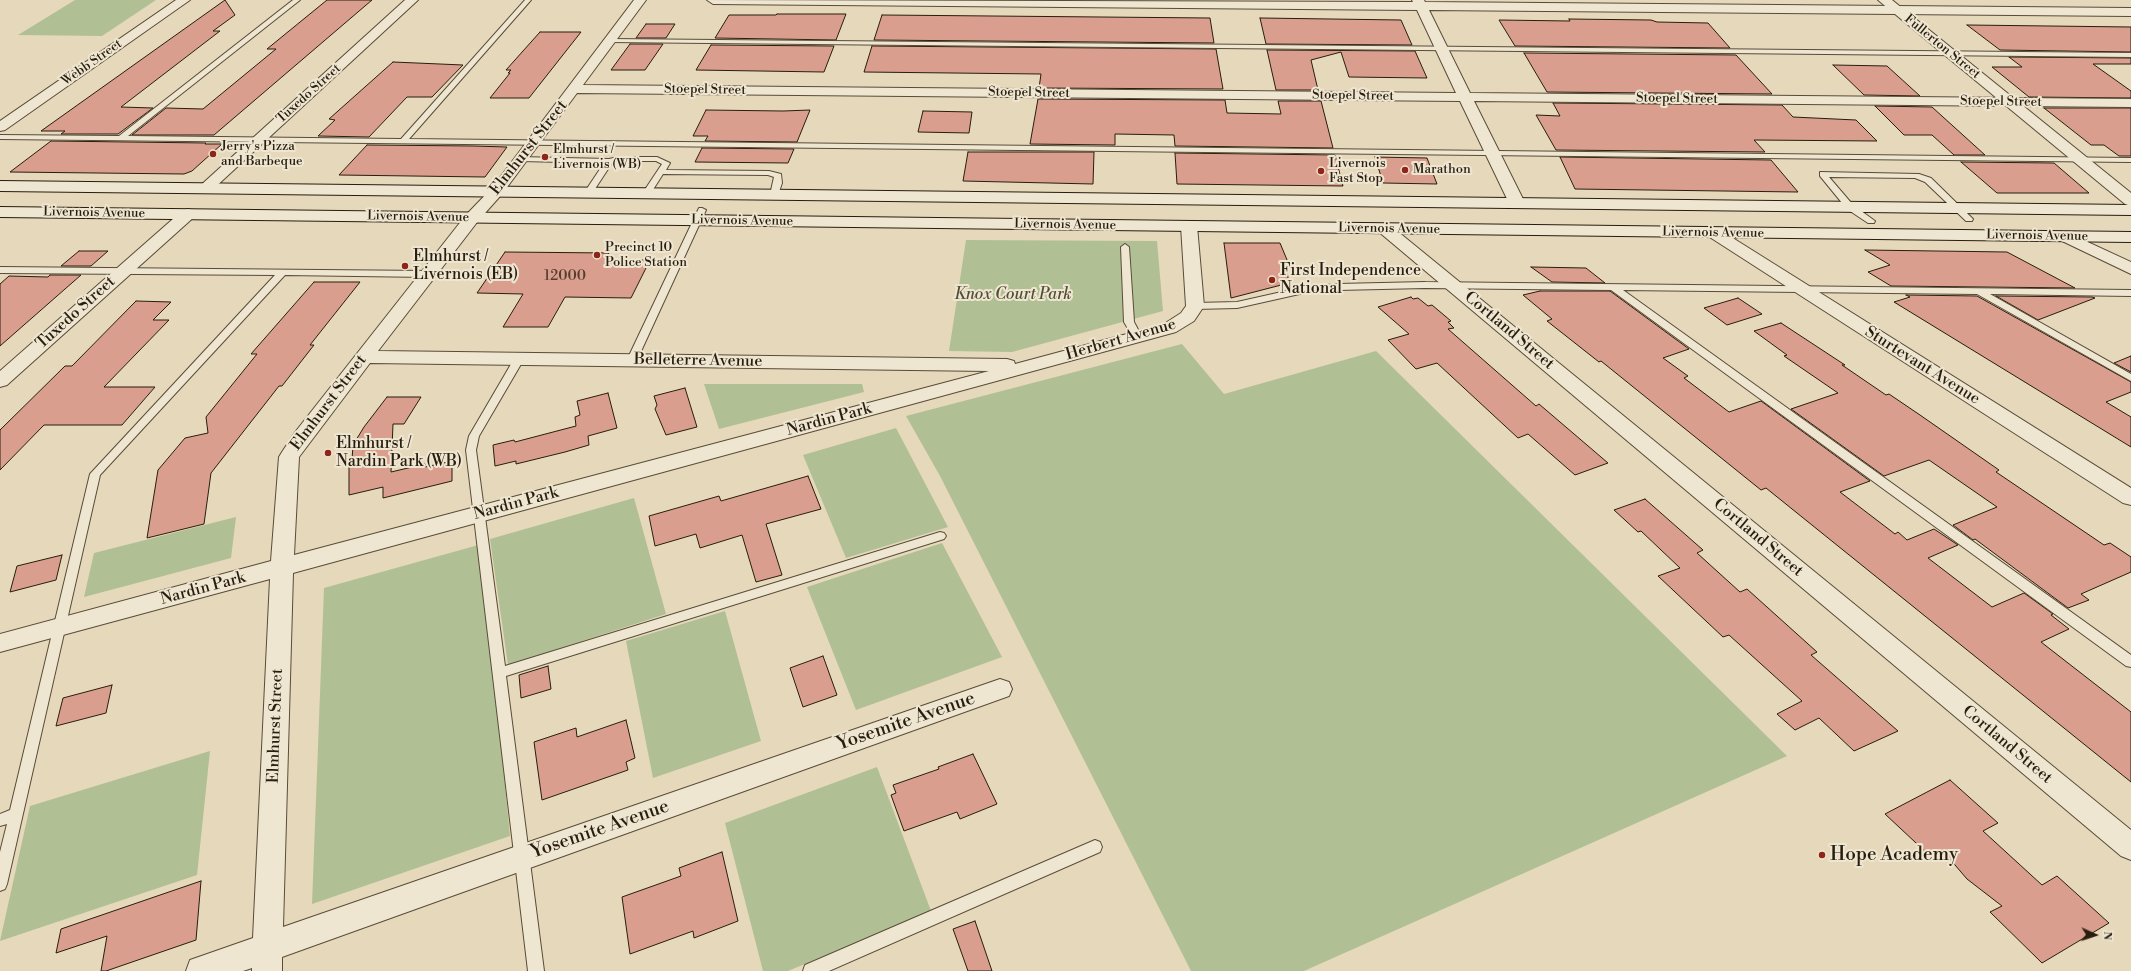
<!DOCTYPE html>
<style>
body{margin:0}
#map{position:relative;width:2131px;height:971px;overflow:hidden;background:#e6d8ba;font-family:"Libre Bodoni",serif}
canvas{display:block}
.north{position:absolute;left:2075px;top:915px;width:40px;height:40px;-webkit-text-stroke:3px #efe6d2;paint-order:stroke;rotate:93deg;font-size:11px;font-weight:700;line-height:16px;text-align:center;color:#281d0e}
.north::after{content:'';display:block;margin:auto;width:14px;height:18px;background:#281d0e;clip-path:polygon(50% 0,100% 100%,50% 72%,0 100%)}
</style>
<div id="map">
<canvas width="2131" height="971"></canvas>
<div class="north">N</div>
</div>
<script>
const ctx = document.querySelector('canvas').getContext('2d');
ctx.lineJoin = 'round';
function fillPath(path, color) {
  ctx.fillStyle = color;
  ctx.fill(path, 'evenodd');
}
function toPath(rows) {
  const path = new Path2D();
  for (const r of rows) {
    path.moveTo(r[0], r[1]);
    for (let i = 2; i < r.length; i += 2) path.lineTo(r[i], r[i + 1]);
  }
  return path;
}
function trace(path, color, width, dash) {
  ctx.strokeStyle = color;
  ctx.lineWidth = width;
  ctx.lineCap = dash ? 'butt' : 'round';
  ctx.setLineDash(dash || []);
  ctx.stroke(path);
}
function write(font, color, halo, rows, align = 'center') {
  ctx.font = font + ' "Libre Bodoni",serif';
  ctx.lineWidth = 4;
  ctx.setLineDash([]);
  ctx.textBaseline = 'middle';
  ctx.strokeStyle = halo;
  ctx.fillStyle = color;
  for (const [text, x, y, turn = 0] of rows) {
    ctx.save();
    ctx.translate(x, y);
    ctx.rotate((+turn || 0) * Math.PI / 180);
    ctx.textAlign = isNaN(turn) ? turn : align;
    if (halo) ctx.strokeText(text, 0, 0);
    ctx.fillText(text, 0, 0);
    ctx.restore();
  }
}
fillPath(toPath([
 [75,0,156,0,102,36,18,35],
 [966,240,1157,241,1163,311,1012,352,949,351],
 [1182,344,1224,394,1376,351,1787,756,1304,971,1191,971,940,476,906,416],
 [704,384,862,384,864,392,719,429],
 [896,428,948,527,846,558,803,455],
 [634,498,666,614,508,665,490,539],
 [236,517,231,558,84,597,94,553],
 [942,543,1002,657,856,710,807,587],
 [482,544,510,836,312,904,324,588],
 [725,611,761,741,653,778,626,641],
 [210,751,197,875,0,941,30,806],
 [877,767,931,911,788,971,763,971,725,823]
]), '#b0c094');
const building = toPath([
 [225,0,235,15,213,31,220,31,121,107,153,108,118,134,61,134,65,131,41,131,225,0],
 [327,0,372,0,214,135,132,135,166,108,203,109,276,49,267,49,327,0],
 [777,14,846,14,836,40,715,38,729,15,776,15,777,14],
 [882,15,1210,18,1214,43,874,40,882,15],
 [1260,18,1401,20,1412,45,1266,44,1260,18],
 [1569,19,1651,20,1657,22,1708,23,1730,48,1515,46,1499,20,1570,21,1569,19],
 [646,24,675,24,666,38,636,38,646,24],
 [1967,25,2131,27,2131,52,2000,50,1967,25],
 [540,32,581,32,529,98,490,98,510,73,508,73,511,70,506,70,540,32],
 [630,44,663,44,645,70,611,70,630,44],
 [711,45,834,46,824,72,696,70,711,45],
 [872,46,1216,49,1223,89,1039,88,1041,74,864,72,872,46],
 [1267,50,1415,51,1427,78,1349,77,1341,52,1311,60,1318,90,1276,90,1267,50],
 [1524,53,1736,55,1772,94,1547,92,1524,53],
 [2009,57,2131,58,2131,64,2093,64,2131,91,2131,98,2029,97,1992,67,2022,67,2009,57],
 [393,62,463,65,432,97,407,97,369,137,318,136,335,120,329,119,393,62],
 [1833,65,1887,66,1920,96,1864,95,1833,65],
 [1038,99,1225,100,1227,113,1281,114,1278,101,1321,101,1333,148,1175,146,1174,135,1115,134,1115,145,1030,144,1038,99],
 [1553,103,1782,105,1793,117,1856,120,1877,141,1754,140,1765,152,1556,150,1536,115,1560,116,1553,103],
 [1875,106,1932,107,1985,155,1954,155,1932,135,1904,135,1875,106],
 [2044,108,2131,108,2131,156,2119,156,2104,145,2091,145,2044,108],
 [706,110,783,111,810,110,797,142,705,141,708,136,693,136,706,110],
 [923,111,972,112,969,133,918,132,923,111],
 [51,141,206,143,205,144,222,144,192,171,184,174,10,172,51,141],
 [367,145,474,146,507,147,485,177,339,175,367,145],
 [702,148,794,149,788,163,695,162,702,148],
 [968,152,1094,152,1093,184,963,181,968,152],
 [1175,153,1335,155,1343,186,1177,184,1175,153],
 [1375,157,1427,158,1437,184,1383,183,1375,157],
 [1560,157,1771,160,1798,192,1575,189,1560,157],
 [1961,162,2054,163,2089,193,1997,193,1961,162],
 [1224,243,1280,243,1290,267,1286,267,1289,283,1231,298,1224,243],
 [1865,250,2007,252,2075,288,1891,286,1868,272,1890,265,1865,250],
 [79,251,108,251,91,266,61,266,79,251],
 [505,252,609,253,605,260,650,260,631,298,565,297,548,327,503,327,523,294,477,293,505,252],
 [1531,267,1586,268,1605,283,1552,282,1531,267],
 [50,275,81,275,0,346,0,284,9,276,48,277,50,275],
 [314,282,360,282,310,345,314,345,282,386,279,386,211,473,204,524,147,538,158,470,185,438,208,433,206,417,257,354,251,354,314,282],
 [1540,291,1610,291,1689,349,1663,358,1688,376,1684,378,1729,412,1761,401,1870,481,1840,492,1895,534,1898,532,1907,540,1934,529,1958,545,1928,558,1992,607,2024,593,2053,614,2051,615,2069,629,2041,642,2131,712,2131,782,1766,488,1761,490,1601,361,1599,362,1547,321,1552,319,1523,295,1540,291],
 [1906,295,1977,296,2131,382,2131,392,2106,402,2131,417,2131,447,1894,302,1910,297,1906,295],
 [1996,296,2092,297,2095,298,2038,320,1996,296],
 [1411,297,1413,299,1418,298,1428,306,1432,305,1451,321,1448,322,1454,328,1448,329,1536,406,1539,404,1608,463,1575,475,1528,434,1518,438,1437,363,1416,369,1388,340,1409,334,1378,307,1411,297],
 [1738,298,1762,314,1727,325,1704,308,1738,298],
 [136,301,171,302,153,320,169,320,104,387,155,387,122,425,44,425,0,470,0,430,65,366,72,366,136,301],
 [1781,323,1845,365,1842,365,1886,395,1889,394,1920,415,1999,470,1996,472,2104,545,2110,543,2131,557,2131,572,2081,594,2089,600,2068,608,1975,539,1973,540,1953,525,1997,507,1929,460,1884,476,1791,409,1838,393,1784,356,1787,355,1754,331,1781,323],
 [2131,356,2131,372,2114,363,2131,356],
 [685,388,697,427,666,435,655,409,657,405,654,396,685,388],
 [608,393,617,428,588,436,589,445,565,452,516,464,516,461,495,466,493,445,514,440,515,442,576,426,575,417,580,415,577,401,608,393],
 [387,397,421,397,404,424,393,424,391,472,425,464,425,467,452,461,452,481,383,498,383,487,349,495,349,464,352,460,353,445,364,427,387,397],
 [808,476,821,509,766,524,782,575,756,582,742,535,700,548,696,534,655,546,649,516,719,496,721,501,808,476],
 [1645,499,1703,550,1697,553,1740,592,1747,589,1817,652,1811,655,1898,731,1854,751,1819,718,1795,730,1777,714,1802,701,1729,635,1723,637,1658,576,1680,568,1641,531,1638,532,1614,510,1645,499],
 [62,555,56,580,10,592,17,566,62,555],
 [823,656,837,695,803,707,790,668,823,656],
 [548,666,551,689,521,698,519,675,548,666],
 [112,685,106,713,56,726,63,698,112,685],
 [626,720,635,758,626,762,628,770,542,800,534,742,576,728,577,737,626,720],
 [973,754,997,804,960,819,957,812,904,831,891,795,896,793,893,785,939,769,938,767,973,754],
 [1950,780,1998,823,1983,831,2042,885,2057,876,2109,923,2042,963,1990,912,2002,906,1967,879,1943,851,1931,857,1885,814,1950,780],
 [722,852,738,921,694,938,693,931,630,954,622,897,681,876,679,868,722,852],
 [201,881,196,940,106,971,101,971,107,936,56,953,61,929,201,881],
 [975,921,992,971,968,971,953,929,975,921]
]);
fillPath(building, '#d99e8d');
trace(building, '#281d0e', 1);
const service = toPath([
 [293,0,300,0,128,136,401,139,525,0,531,0,409,139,2131,158,2131,162,0,139,0,135,119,136,293,0],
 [610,39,2131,53,2131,57,608,42,607,41,610,39],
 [518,157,609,159,618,157,657,157,670,163,666,170,769,171,781,174,782,183,778,195,774,197,770,195,774,177,768,175,663,174,649,196,646,196,642,194,662,164,656,161,618,161,612,163,591,195,588,195,584,193,604,163,521,161,518,161,518,157],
 [1820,172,1919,174,1931,178,1973,219,1972,221,1966,221,1925,182,1915,178,1829,177,1853,205,1875,221,1874,223,1868,223,1847,209,1820,176,1820,172],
 [699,208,702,208,706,210,637,360,635,362,629,362,627,360,699,208],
 [1125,244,1129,247,1134,322,1142,337,1137,340,1134,339,1124,322,1121,247,1125,244],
 [0,267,428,271,432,274,428,277,285,275,100,475,7,884,5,889,0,891,0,852,7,824,0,826,0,814,10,810,90,474,275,275,0,273,0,267],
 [1425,282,2131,290,2131,296,1990,294,2131,374,2131,381,1977,294,1623,290,2131,655,2131,667,2126,666,1611,290,1425,288,1338,290,1304,293,1237,308,1195,309,1190,306,1195,303,1237,302,1304,287,1338,284,1425,282],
 [519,356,524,359,479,436,476,450,505,666,940,532,944,533,946,536,944,539,506,676,544,971,528,971,466,450,469,436,514,359,519,356],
 [1095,840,1100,842,1102,847,1100,852,829,971,803,971,805,965,1095,840]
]);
const minor = toPath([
 [176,0,190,0,5,130,0,131,0,121,176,0],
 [405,0,418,0,211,191,201,191,198,188,201,185,405,0],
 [634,0,646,0,583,85,1456,93,1417,10,713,4,707,0,1413,2,1412,0,1424,0,1425,2,2131,8,2131,16,1429,10,1470,93,2131,99,2131,107,1474,101,1525,203,1523,206,1517,208,1511,206,1509,203,1460,101,577,93,502,194,478,221,378,351,1007,359,1014,361,1015,364,1164,324,1181,313,1186,306,1181,226,1183,223,1189,221,1195,223,1197,226,1204,306,1194,321,1176,332,293,573,283,927,1000,679,1009,682,1012,689,1009,696,282,957,282,971,252,971,252,968,243,971,186,971,190,960,253,938,270,579,0,652,0,634,271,561,279,457,282,452,296,431,466,215,492,188,634,0],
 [370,363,989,371,294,555,299,457,370,363],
 [188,209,194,211,196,214,194,217,7,385,0,387,0,371,182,211,188,209],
 [1385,224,1391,226,2131,830,2131,860,2121,856,1379,232,1377,229,1379,226,1385,224],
 [1714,228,1720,230,2131,488,2131,505,2123,503,1708,236,1706,233,1708,230,1714,228],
 [2066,232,2131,262,2131,274,2060,240,2058,237,2060,234,2066,232]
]);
const tertiary = toPath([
 [1878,0,1892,0,2131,193,2131,206,2125,204,1878,0]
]);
const secondary = toPath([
 [0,181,2131,205,2131,215,0,191,0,181],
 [0,207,2131,232,2131,242,0,217,0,207]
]);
trace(service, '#584c39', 2);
trace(minor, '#584c39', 2);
trace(tertiary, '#584c39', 2);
trace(secondary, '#281d0e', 2);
fillPath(service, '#efe6d2');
fillPath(minor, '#efe6d2');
fillPath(tertiary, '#efe6d2');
fillPath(secondary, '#efe6d2');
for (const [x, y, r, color] of [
 [213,154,4,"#8f2418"],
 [545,157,4,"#8f2418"],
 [1405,170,4,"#8f2418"],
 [1321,171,4,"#8f2418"],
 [597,255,4,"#8f2418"],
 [405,266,4,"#8f2418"],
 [1272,280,4,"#8f2418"],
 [328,453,4,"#8f2418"],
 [1822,855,4,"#8f2418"]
]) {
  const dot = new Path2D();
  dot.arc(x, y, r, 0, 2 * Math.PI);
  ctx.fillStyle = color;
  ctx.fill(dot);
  trace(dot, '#efe6d2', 1.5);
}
write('13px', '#281d0e', '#efe6d2', [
 ["Fullerton Street",1942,47,39],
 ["Webb Street",92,63,-35],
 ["Stoepel Street",705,90,1],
 ["Stoepel Street",1029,93,1],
 ["Tuxedo Street",309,94,-42],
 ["Stoepel Street",1353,96,1],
 ["Stoepel Street",1677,99,1],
 ["Stoepel Street",2001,102,1],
 ["Livernois Avenue",94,213,1],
 ["Livernois Avenue",418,217,1],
 ["Livernois Avenue",742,221,1],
 ["Livernois Avenue",1065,225,1],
 ["Livernois Avenue",1389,229,1],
 ["Livernois Avenue",1713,233,1],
 ["Livernois Avenue",2037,236,1]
]);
write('13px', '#281d0e', '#efe6d2', [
 ["Jerry's Pizza",221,147],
 ["and Barbeque",221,162],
 ["Elmhurst /",553,150],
 ["Livernois (WB)",553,165],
 ["Livernois",1329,164],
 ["Fast Stop",1329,179],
 ["Marathon",1413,170],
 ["Precinct 10",605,248],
 ["Police Station",605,263]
], 'left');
write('14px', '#543d2e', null, [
 ["12000",565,277]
]);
write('16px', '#281d0e', '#efe6d2', [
 ["Elmhurst Street",529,148,-52],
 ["Tuxedo Street",76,313,-42],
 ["Cortland Street",1509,331,40],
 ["Herbert Avenue",1121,340,-16],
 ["Belleterre Avenue",698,361,1],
 ["Sturtevant Avenue",1922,366,32],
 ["Elmhurst Street",329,403,-53],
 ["Nardin Park",829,420,-15],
 ["Nardin Park",516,504,-15],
 ["Cortland Street",1758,538,40],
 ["Nardin Park",203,589,-15],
 ["Elmhurst Street",276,726,-88],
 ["Cortland Street",2007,745,40]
]);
write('16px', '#281d0e', '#efe6d2', [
 ["Elmhurst /",413,257],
 ["Livernois (EB)",413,275],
 ["First Independence",1280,271],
 ["National",1280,289],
 ["Elmhurst /",336,444],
 ["Nardin Park (WB)",336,462]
], 'left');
write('italic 16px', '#514e36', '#efe6d2', [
 ["Knox Court Park",1013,295]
]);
write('19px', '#281d0e', '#efe6d2', [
 ["Yosemite Avenue",906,722,-19],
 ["Yosemite Avenue",600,830,-19]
]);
write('19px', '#281d0e', '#efe6d2', [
 ["Hope Academy",1830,855]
], 'left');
</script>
